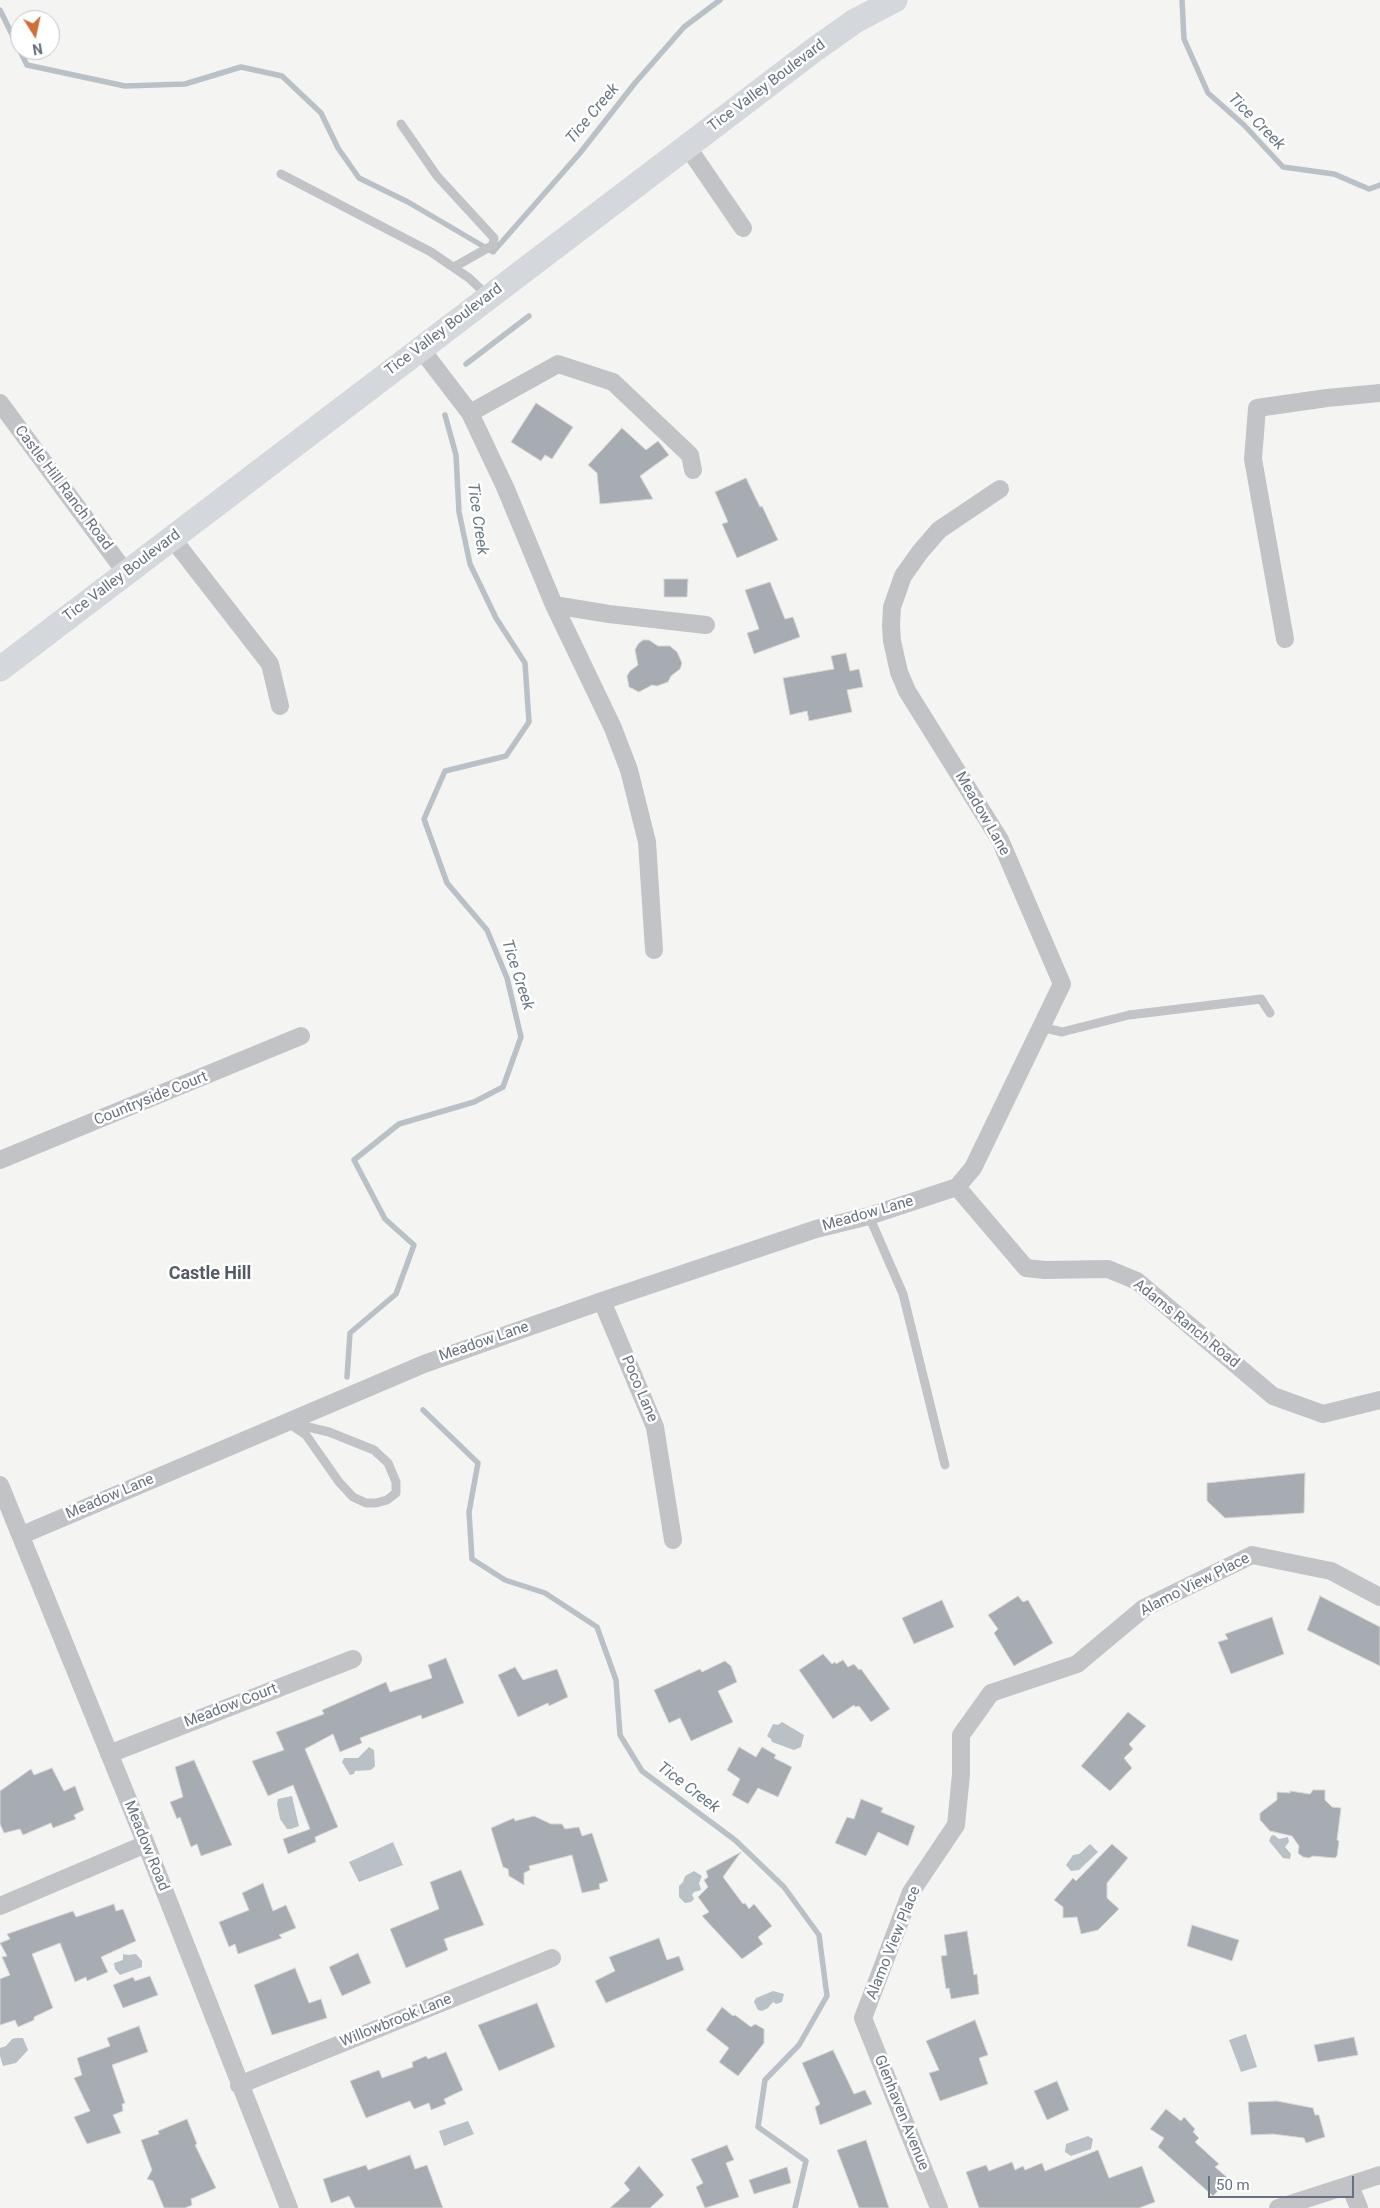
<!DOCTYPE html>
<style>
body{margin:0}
#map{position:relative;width:1380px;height:2208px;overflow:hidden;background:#f4f5f2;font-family:Roboto,sans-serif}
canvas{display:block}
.north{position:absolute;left:10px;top:10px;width:50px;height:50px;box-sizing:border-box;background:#fff;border:1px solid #c2c6cc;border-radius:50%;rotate:170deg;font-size:14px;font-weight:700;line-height:20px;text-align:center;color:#67717f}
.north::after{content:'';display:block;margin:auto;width:18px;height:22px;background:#cf6e37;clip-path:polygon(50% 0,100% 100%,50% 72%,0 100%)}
.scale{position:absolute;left:1208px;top:2176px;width:146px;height:22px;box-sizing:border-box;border:2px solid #67717f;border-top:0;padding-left:6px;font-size:15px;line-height:18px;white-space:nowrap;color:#67717f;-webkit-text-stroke:4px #fff;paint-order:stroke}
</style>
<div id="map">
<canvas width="1380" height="2208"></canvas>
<div class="north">N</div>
<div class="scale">50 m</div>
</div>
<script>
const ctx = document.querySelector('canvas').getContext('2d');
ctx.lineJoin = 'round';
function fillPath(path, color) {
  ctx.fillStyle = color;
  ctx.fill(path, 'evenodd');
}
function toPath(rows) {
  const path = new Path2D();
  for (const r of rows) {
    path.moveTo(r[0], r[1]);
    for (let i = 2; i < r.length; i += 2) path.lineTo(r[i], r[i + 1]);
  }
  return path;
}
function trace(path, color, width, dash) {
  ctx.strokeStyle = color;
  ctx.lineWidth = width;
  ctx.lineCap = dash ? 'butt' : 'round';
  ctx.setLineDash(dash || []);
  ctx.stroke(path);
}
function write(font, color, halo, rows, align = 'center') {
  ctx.font = font + ' Roboto,sans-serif';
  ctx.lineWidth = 5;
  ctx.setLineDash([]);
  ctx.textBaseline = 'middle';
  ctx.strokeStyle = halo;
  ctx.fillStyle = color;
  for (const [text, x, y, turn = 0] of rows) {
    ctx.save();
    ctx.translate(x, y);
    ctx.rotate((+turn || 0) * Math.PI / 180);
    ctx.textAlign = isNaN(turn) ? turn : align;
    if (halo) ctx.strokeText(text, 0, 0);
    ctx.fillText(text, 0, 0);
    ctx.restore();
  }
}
fillPath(toPath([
 [782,1722,804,1735,801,1747,794,1750,772,1742,771,1739,767,1736,773,1724,778,1725],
 [369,1747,374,1750,375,1766,371,1770,355,1771,354,1774,350,1775,342,1762,344,1758,358,1758],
 [292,1796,299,1826,291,1829,287,1829,280,1819,277,1804,278,1799],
 [1274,1835,1279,1839,1288,1837,1289,1842,1285,1847,1291,1854,1290,1859,1283,1858,1269,1841,1271,1836],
 [393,1842,403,1865,359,1882,349,1862],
 [1090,1844,1098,1852,1079,1870,1071,1871,1066,1865,1073,1855,1079,1854],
 [694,1871,702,1876,699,1883,701,1890,694,1892,692,1895,694,1899,691,1902,685,1903,679,1897,679,1886,683,1882,685,1876],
 [123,1954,128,1955,136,1954,142,1961,142,1967,120,1975,115,1969,114,1963,123,1960],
 [773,1991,784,1994,782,2002,776,2004,773,2002,768,2008,762,2011,758,2010,754,2002,756,1998],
 [1246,2034,1257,2067,1241,2072,1229,2040],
 [16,2038,23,2038,28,2050,16,2063,3,2066,0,2056,0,2048,6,2046,12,2039],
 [468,2121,474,2134,444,2146,439,2131],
 [1088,2136,1093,2139,1091,2149,1071,2156,1065,2152,1066,2144]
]), '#b9c1c6');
trace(toPath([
 [1182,0,1184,39,1208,93,1244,125,1283,167,1334,174,1369,189,1380,185],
 [0,10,27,65,125,86,185,84,241,67,282,76,321,113,338,148,359,178,408,202,493,252,580,153,635,83,684,27,720,0],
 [466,364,529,316],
 [347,1377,350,1333,396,1294,414,1245,385,1219,354,1160,399,1124,474,1102,503,1087,521,1037,507,978,487,930,447,883,424,819,445,771,506,756,529,722,525,663,496,618,470,564,459,512,456,455,445,415],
 [423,1410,478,1463,469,1512,472,1559,505,1580,545,1593,597,1627,616,1680,620,1735,642,1771,735,1840,784,1887,819,1935,827,1996,799,2045,765,2080,758,2127,806,2161,795,2208]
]), '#b9c1c6', 5.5);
const building = toPath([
 [536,403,573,427,552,459,545,455,541,461,511,442,536,403],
 [622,428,646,450,658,441,669,455,640,476,653,499,600,504,597,473,588,465,622,428],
 [746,478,760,507,762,506,778,540,737,558,722,524,728,522,715,492,746,478],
 [664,579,688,579,687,597,664,597,664,579],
 [770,582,785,619,793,617,800,637,754,654,747,633,759,629,745,590,770,582],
 [643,640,649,640,658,646,670,646,677,652,682,663,680,669,671,676,668,682,657,686,652,685,639,692,629,687,627,676,630,671,638,665,635,650,638,644,643,640],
 [846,653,850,671,859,669,863,687,847,690,852,712,809,721,807,711,790,715,783,678,834,669,831,656,846,653],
 [1305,1473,1304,1513,1225,1518,1207,1501,1207,1483,1305,1473],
 [1018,1596,1023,1602,1028,1600,1053,1643,1014,1666,994,1633,998,1629,988,1615,1018,1596],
 [1320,1596,1380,1627,1380,1666,1307,1630,1320,1596],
 [942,1600,954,1627,914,1644,902,1618,942,1600],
 [1272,1617,1284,1654,1231,1674,1218,1642,1228,1639,1225,1634,1272,1617],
 [823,1654,832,1664,835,1662,836,1664,843,1660,848,1667,854,1664,859,1670,861,1669,890,1709,871,1722,859,1706,855,1707,854,1705,833,1719,799,1670,823,1654],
 [446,1658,464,1703,422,1719,421,1715,360,1738,362,1743,340,1752,333,1734,305,1749,338,1827,315,1837,316,1842,288,1854,283,1839,310,1829,293,1785,268,1796,252,1761,284,1750,276,1732,324,1714,322,1710,386,1682,390,1692,432,1678,428,1665,446,1658],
 [725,1661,731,1666,737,1682,718,1691,733,1722,691,1741,680,1718,669,1723,654,1690,700,1669,702,1672,725,1661],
 [515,1667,523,1680,557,1669,568,1697,549,1706,548,1703,518,1717,498,1675,515,1667],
 [1128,1712,1146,1726,1129,1744,1133,1749,1124,1758,1132,1768,1110,1791,1081,1766,1128,1712],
 [739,1747,756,1757,762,1747,776,1755,774,1758,792,1767,778,1797,758,1788,748,1804,732,1795,740,1779,727,1770,739,1747],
 [194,1760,232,1845,201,1856,197,1844,191,1847,180,1817,177,1819,170,1802,183,1797,175,1767,194,1760],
 [52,1768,64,1791,75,1786,84,1810,74,1815,76,1819,53,1828,51,1823,23,1835,20,1829,4,1833,0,1824,0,1791,31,1769,34,1775,52,1768],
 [1313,1790,1325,1790,1325,1800,1332,1807,1341,1808,1337,1840,1339,1841,1337,1856,1335,1858,1313,1856,1309,1858,1303,1857,1298,1853,1299,1846,1292,1836,1270,1831,1260,1820,1260,1813,1277,1800,1277,1792,1290,1793,1290,1791,1310,1794,1313,1790],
 [861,1799,883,1808,881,1812,915,1826,908,1846,878,1832,866,1856,835,1843,847,1817,854,1819,861,1799],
 [534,1816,551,1824,562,1824,565,1829,579,1827,582,1836,592,1833,608,1881,599,1884,600,1889,582,1893,572,1855,529,1866,530,1870,524,1873,524,1885,509,1876,508,1869,503,1867,491,1828,514,1818,515,1821,534,1816],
 [1112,1844,1128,1858,1107,1883,1107,1898,1119,1909,1098,1930,1081,1934,1077,1917,1063,1918,1063,1907,1054,1900,1073,1878,1076,1881,1112,1844],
 [741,1852,723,1877,743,1904,745,1903,749,1909,754,1904,772,1926,758,1937,763,1944,742,1959,702,1916,709,1912,698,1897,708,1887,704,1880,708,1877,706,1871,741,1852],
 [461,1870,484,1925,444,1939,448,1950,406,1968,390,1929,439,1909,430,1882,461,1870],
 [263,1883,273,1911,286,1905,296,1928,279,1935,282,1938,238,1954,235,1944,229,1947,219,1922,249,1910,242,1893,263,1883],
 [114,1904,116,1911,123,1909,136,1941,101,1957,108,1972,87,1981,86,1977,75,1982,60,1943,32,1954,53,2008,34,2017,34,2020,18,2027,15,2020,0,2025,0,1979,10,1975,2,1957,7,1956,0,1943,10,1939,7,1934,73,1911,76,1917,114,1904],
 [1192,1925,1239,1940,1232,1961,1187,1946,1192,1925],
 [967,1931,974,1975,977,1974,979,1994,951,1999,949,1988,946,1989,941,1956,947,1955,944,1935,967,1931],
 [659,1938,667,1960,679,1956,684,1970,606,2003,595,1981,615,1971,609,1957,659,1938],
 [358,1953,371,1983,342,1996,329,1967,358,1953],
 [295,1968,309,2003,321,1999,327,2018,272,2035,254,1985,295,1968],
 [150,1976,158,1995,123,2008,113,1985,133,1977,135,1981,150,1976],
 [537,2003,555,2047,499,2071,478,2025,537,2003],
 [722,2007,733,2016,735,2015,751,2027,755,2024,764,2029,764,2043,738,2076,719,2062,729,2048,706,2030,722,2007],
 [975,2020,988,2055,979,2058,988,2084,940,2101,929,2073,939,2070,926,2041,975,2020],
 [139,2026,148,2052,112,2065,125,2103,122,2104,123,2111,113,2115,121,2133,87,2144,74,2117,90,2111,74,2078,82,2075,77,2058,110,2046,107,2038,139,2026],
 [1354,2037,1358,2055,1318,2062,1314,2045,1354,2037],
 [833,2050,854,2094,865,2090,872,2104,820,2125,815,2107,820,2104,802,2063,833,2050],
 [446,2052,463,2090,444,2099,446,2104,431,2110,429,2103,414,2109,410,2101,366,2118,350,2081,379,2070,382,2078,413,2067,412,2062,426,2056,428,2059,446,2052],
 [1057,2081,1069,2110,1047,2120,1034,2091,1057,2081],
 [1277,2101,1313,2108,1315,2115,1319,2115,1325,2137,1306,2143,1304,2138,1273,2134,1251,2135,1248,2102,1277,2101],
 [1166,2109,1181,2121,1184,2117,1195,2129,1193,2132,1199,2138,1195,2142,1219,2164,1215,2167,1229,2179,1213,2196,1158,2147,1164,2138,1150,2129,1166,2109],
 [187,2119,197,2144,195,2145,216,2188,191,2199,192,2205,185,2208,164,2208,153,2181,147,2179,152,2170,141,2140,159,2134,158,2131,187,2119],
 [866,2140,889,2208,859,2208,837,2150,866,2140],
 [727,2145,734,2160,726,2163,739,2197,705,2208,696,2187,703,2183,691,2159,727,2145],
 [1098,2150,1109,2178,1142,2166,1155,2202,1139,2208,979,2208,966,2172,986,2165,989,2171,1012,2162,1015,2170,1023,2166,1025,2170,1042,2163,1045,2171,1098,2150],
 [410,2155,415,2169,427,2165,443,2208,355,2208,349,2196,331,2203,323,2179,366,2165,368,2170,410,2155],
 [639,2166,664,2195,650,2208,610,2208,630,2190,624,2183,639,2166],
 [787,2167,791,2183,754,2194,749,2180,787,2167]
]);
fillPath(building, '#a7acb3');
trace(building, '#d6d6d4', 1);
trace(toPath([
 [401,124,437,176,494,238,493,245,454,267],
 [281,174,431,252,469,278,488,296],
 [1041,1027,1062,1032,1129,1015,1261,999,1270,1013],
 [869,1216,903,1294,945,1465],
 [287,1422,329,1432,374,1450,388,1463,396,1482,396,1493,387,1500,376,1503,366,1503,353,1497,339,1482,306,1435,287,1422]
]), '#c1c3c6', 9);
trace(toPath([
 [687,146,743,228],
 [421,349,470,413,558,364,613,382,690,455,693,470],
 [0,403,126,573],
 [470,413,505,487,554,605,609,614,706,625],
 [172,538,270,664,280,706],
 [554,605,613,728,629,770,647,842,654,950],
 [1285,639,1253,459,1257,408,1327,398,1380,393],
 [0,1160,301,1036],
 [957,1187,1026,1268,1045,1270,1108,1269,1137,1281,1273,1396,1323,1414,1380,1400],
 [602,1301,655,1427,673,1540],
 [0,1485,146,1844,289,2208],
 [22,1535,424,1364,602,1301,816,1229,869,1216,957,1187,973,1168,1062,984,1000,840,907,691,899,672,892,641,891,625,892,607,903,576,920,552,939,530,1000,489],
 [109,1754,353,1659],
 [0,1906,146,1844],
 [239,2085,552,1958],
 [1350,2186,1359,2208],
 [939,2208,863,2018,911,1892,956,1825,961,1774,961,1735,991,1693,1077,1664,1144,1608,1252,1555,1331,1571,1380,1597],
 [1278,2208,1380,2175]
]), '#c1c3c6', 18);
trace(toPath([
 [0,669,814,50,855,21,895,0]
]), '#d4d7db', 25);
write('15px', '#67717f', '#fff', [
 ["Tice Valley Boulevard",767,86,-37],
 ["Tice Valley Boulevard",444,330,-37],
 ["Castle Hill Ranch Road",63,488,53],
 ["Tice Valley Boulevard",122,576,-37],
 ["Meadow Lane",982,814,60],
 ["Countryside Court",151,1099,-22],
 ["Meadow Lane",868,1214,-16],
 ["Adams Ranch Road",1186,1324,39],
 ["Meadow Lane",484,1342,-19],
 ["Poco Lane",639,1389,67],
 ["Meadow Lane",110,1497,-23],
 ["Alamo View Place",1195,1585,-27],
 ["Meadow Court",231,1706,-21],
 ["Meadow Road",146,1846,68],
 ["Alamo View Place",894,1943,-68],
 ["Willowbrook Lane",396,2021,-22],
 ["Glenhaven Avenue",901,2113,68]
]);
write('italic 16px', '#687883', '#fff', [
 ["Tice Creek",593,114,-50],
 ["Tice Creek",1256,122,45],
 ["Tice Creek",477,519,82],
 ["Tice Creek",517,975,72],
 ["Tice Creek",688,1788,37]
]);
write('bold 18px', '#545b65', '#fff', [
 ["Castle Hill",210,1274]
]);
</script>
